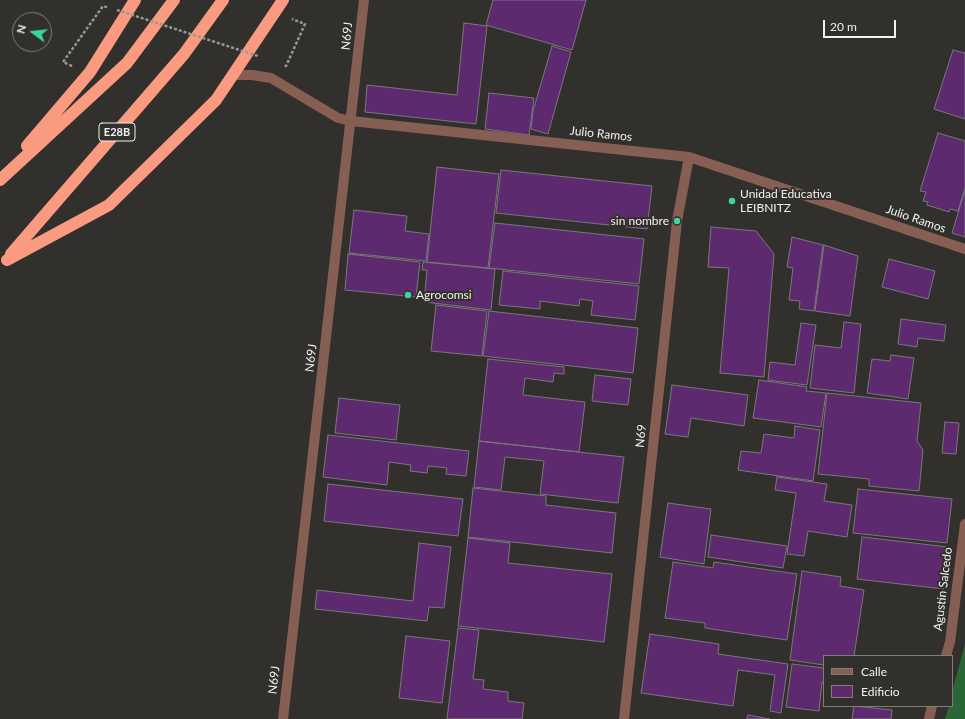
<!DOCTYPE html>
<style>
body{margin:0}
#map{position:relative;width:965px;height:719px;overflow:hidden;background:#32302c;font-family:Lato,sans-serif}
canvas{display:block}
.legend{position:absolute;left:823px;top:655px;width:130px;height:52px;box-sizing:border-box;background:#32302c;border:1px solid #7f7e7a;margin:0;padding:5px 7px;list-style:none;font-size:12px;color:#f3f2ef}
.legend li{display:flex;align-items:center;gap:8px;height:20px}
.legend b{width:20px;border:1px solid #7f7e7a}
.north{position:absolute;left:12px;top:12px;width:40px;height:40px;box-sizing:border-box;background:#32302c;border:1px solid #7f7e7a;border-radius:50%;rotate:285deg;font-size:11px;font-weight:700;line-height:16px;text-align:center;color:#f3f2ef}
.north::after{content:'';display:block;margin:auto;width:14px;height:18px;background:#3cd4a4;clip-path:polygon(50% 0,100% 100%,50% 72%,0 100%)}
.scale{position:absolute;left:823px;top:20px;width:73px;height:18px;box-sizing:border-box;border:2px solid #f3f2ef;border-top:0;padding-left:5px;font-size:12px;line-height:14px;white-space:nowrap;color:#f3f2ef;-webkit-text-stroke:3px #32302c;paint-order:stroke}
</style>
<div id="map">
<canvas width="965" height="719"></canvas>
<ul class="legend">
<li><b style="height:5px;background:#865e53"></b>Calle</li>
<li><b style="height:11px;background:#5e2a6f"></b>Edificio</li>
</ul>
<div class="north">N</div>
<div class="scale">20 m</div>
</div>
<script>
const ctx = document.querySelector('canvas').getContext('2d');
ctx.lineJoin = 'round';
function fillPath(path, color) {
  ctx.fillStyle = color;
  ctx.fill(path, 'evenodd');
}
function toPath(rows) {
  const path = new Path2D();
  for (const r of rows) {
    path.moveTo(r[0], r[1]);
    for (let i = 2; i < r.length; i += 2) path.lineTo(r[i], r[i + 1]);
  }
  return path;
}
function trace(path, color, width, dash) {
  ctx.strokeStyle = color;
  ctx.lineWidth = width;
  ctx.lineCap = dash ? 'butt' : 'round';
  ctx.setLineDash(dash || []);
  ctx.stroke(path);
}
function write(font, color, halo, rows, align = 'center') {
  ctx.font = font + ' Lato,sans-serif';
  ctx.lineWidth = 4;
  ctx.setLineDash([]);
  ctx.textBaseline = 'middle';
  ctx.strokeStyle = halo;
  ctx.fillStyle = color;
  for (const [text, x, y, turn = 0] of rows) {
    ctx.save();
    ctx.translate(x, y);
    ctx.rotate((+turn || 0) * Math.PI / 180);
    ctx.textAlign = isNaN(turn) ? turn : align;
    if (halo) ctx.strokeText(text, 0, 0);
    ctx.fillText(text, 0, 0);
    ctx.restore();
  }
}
fillPath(toPath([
 [965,644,965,719,945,719,949,706,952,706,952,692]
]), '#2a6736');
const building = toPath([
 [493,0,586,0,572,50,486,25,493,0],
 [464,23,487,26,476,124,365,112,367,85,457,95,464,23],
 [552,46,571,52,548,134,531,129,533,111,552,46],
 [953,50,965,53,965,119,934,109,953,50],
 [489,93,534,98,529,135,485,129,489,93],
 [938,133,965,141,965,188,958,211,950,209,949,212,927,205,928,202,923,201,926,192,920,191,938,133],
 [437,167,499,174,488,268,427,262,437,167],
 [501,170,652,186,647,229,496,213,501,170],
 [965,190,965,237,952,233,965,190],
 [354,210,407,216,405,231,429,234,426,261,349,253,354,210],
 [495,223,644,239,639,284,489,268,495,223],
 [711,227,756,231,774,254,764,377,720,373,729,268,708,267,711,227],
 [792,237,823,245,814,311,799,309,800,301,789,300,793,268,787,267,792,237],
 [824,245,858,256,850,316,815,311,824,245],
 [348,254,420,262,416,297,345,290,348,254],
 [889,259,935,271,928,299,882,287,889,259],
 [423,262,495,269,491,310,424,302,427,270,422,270,423,262],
 [503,271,639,286,635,320,591,315,593,301,580,299,579,306,540,301,540,309,499,305,503,271],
 [436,305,487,311,482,356,431,351,436,305],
 [489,311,638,328,633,373,483,356,489,311],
 [901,319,946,325,944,341,918,338,917,347,898,344,901,319],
 [844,322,861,324,854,393,810,388,815,345,841,348,844,322],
 [801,323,816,325,807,385,768,380,770,362,795,365,801,323],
 [891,355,914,358,908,399,867,393,872,359,890,361,891,355],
 [488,359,564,367,564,374,554,373,553,382,525,378,523,395,585,402,579,452,479,441,488,359],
 [595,375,631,379,628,405,592,401,595,375],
 [759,380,807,387,806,391,826,393,821,427,753,418,759,380],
 [672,385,748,395,744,426,691,418,688,437,665,434,672,385],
 [827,393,921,403,917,441,923,450,919,491,869,486,869,479,818,474,827,393],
 [339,398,400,405,396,440,335,433,339,398],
 [945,422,959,423,956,454,942,453,945,422],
 [795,426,820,430,813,481,738,470,741,451,761,453,764,434,794,438,795,426],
 [328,435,469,451,466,476,446,474,447,468,428,466,427,473,410,471,411,465,389,462,387,485,323,477,328,435],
 [479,441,624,457,618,503,540,494,544,461,505,457,501,490,474,487,479,441],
 [777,477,827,484,824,501,852,505,847,537,808,531,804,556,787,554,796,493,775,490,777,477],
 [328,484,463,499,458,536,324,521,328,484],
 [473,488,546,496,546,505,616,513,612,553,468,537,473,488],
 [858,489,952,499,947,543,853,533,858,489],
 [668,503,711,509,704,564,660,557,668,503],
 [711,535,787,546,783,568,708,557,711,535],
 [862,537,948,547,944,589,857,579,862,537],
 [468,538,510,543,508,563,612,574,604,642,458,626,468,538],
 [419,543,451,547,444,608,429,607,427,621,315,609,317,590,413,601,419,543],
 [673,562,713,568,714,562,797,574,787,640,705,628,705,623,665,618,673,562],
 [802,571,841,577,840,586,864,590,854,656,824,656,824,665,790,660,802,571],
 [458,628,479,630,473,679,484,680,483,689,508,692,508,701,524,703,522,719,447,719,458,628],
 [650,634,719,644,718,654,788,664,781,713,770,711,775,675,738,670,733,706,641,693,650,634],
 [406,636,450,641,442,703,399,698,406,636],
 [792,664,824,668,824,682,822,682,819,711,786,707,792,664],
 [854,706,892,710,891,719,852,719,854,706],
 [748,715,770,719,747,719,748,715]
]);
fillPath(building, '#5e2a6f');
trace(building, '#7a777c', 1);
trace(toPath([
 [285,65,286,66,305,24,292,19],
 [72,66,63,62,103,6,109,8]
]), '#999794', 2.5, [3, 2]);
trace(toPath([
 [233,75,252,75,271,78,338,118,351,121,689,157,965,249],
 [946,656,950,642,965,524],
 [283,719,364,0],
 [624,719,677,221,689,157],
 [929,719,932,706]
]), '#865e53', 10);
trace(toPath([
 [27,146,90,72,135,0],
 [0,180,127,63,174,0],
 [11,254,184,54,223,0],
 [7,260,109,205,216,100,283,0]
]), '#fa9a80', 12);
trace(toPath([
 [117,10,258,56]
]), '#999794', 2.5, [3, 2]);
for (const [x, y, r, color] of [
 [732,201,4,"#3cd4a4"],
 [677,221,4,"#3cd4a4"],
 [408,295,4,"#3cd4a4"]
]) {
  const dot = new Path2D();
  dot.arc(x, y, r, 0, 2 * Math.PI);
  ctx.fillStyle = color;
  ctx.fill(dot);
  trace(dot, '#32302c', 1.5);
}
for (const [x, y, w] of [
 [117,132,36]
]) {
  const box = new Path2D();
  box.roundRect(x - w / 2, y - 9, w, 18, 3);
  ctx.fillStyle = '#32302c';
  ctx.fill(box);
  trace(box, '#f3f2ef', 1);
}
write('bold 11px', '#f3f2ef', null, [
 ["E28B",117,132]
]);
write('12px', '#f3f2ef', '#32302c', [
 ["N69J",347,36,-84],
 ["Julio Ramos",601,134,6],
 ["Julio Ramos",916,219,19],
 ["N69J",311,358,-83],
 ["N69",641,436,-84],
 ["Agustin Salcedo",943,589,-83],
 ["N69J",274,680,-83]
]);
write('12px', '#f3f2ef', '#32302c', [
 ["Unidad Educativa",740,194],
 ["LEIBNITZ",740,208],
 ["sin nombre",669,221,"right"],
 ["Agrocomsi",416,295]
], 'left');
</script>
